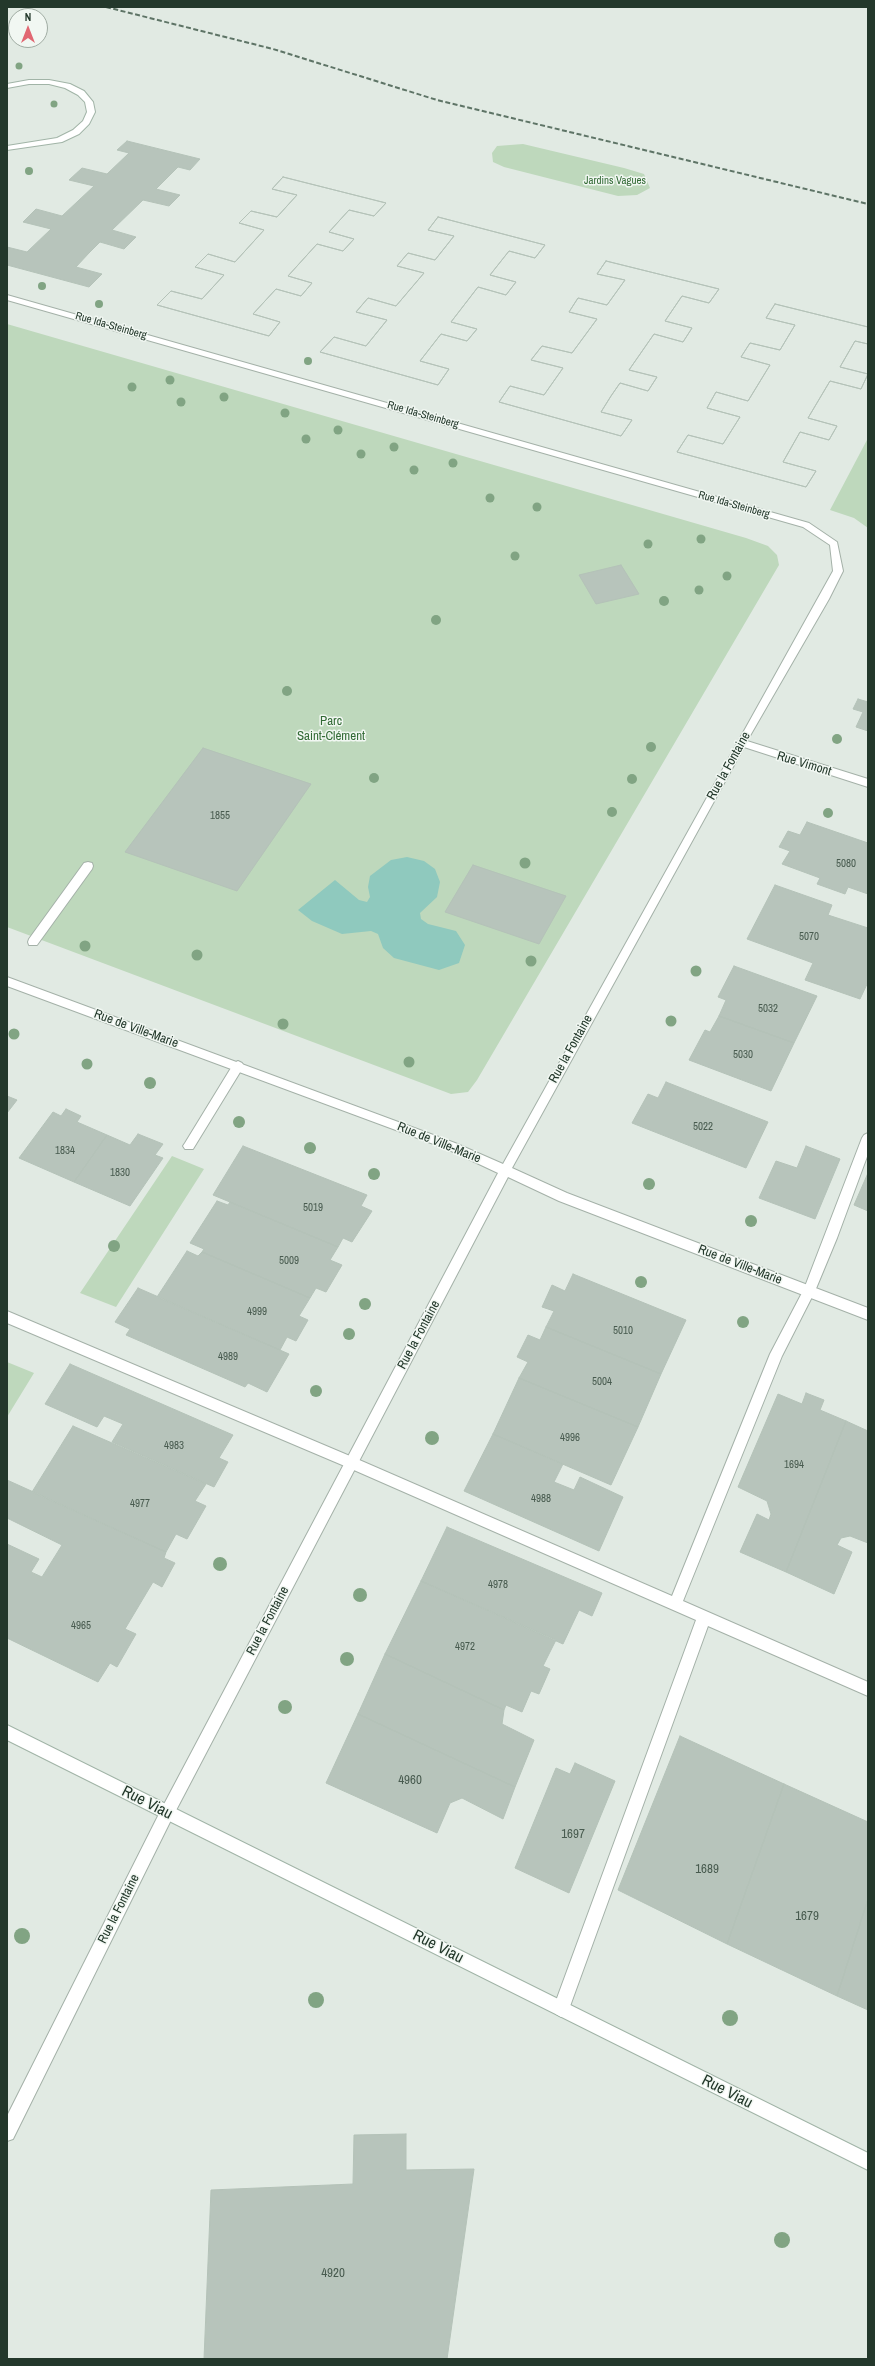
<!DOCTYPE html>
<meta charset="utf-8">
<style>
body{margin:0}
#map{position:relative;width:875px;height:2366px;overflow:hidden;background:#e1eae3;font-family:"Archivo Narrow",sans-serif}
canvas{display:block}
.frame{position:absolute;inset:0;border:8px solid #23382b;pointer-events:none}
.north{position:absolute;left:8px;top:8px;width:40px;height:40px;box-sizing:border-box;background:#f1f7f2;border:1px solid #9faba2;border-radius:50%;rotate:0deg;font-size:11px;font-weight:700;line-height:16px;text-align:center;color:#23382b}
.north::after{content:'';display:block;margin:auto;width:14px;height:18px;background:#e16772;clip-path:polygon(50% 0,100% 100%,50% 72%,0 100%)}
</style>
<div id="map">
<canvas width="875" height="2366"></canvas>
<div class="frame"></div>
<div class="north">N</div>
</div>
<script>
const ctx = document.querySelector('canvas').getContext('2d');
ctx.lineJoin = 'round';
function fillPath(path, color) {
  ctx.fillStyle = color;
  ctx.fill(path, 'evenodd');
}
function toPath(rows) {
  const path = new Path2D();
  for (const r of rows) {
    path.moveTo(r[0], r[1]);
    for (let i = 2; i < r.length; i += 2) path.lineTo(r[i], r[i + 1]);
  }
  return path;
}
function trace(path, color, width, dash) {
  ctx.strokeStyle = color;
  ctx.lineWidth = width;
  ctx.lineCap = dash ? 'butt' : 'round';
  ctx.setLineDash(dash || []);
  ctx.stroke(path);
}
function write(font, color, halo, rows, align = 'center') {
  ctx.font = font + ' "Archivo Narrow",sans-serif';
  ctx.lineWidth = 3;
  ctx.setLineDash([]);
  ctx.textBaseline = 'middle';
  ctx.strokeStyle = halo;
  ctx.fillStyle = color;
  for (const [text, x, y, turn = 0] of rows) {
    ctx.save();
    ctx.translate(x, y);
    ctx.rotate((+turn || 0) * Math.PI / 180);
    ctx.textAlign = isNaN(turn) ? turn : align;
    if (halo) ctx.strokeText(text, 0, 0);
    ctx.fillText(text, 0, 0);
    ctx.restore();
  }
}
fillPath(toPath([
 [523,144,624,168,644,174,650,188,637,195,618,196,504,167,493,162,492,153,497,146],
 [7,324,746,538,768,546,777,555,779,565,477,1080,468,1092,451,1094,7,927],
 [868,438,868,528,854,518,830,510],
 [172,1156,204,1169,116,1307,80,1293],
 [7,1362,34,1373,7,1417]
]), '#bed8bc');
fillPath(toPath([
 [407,857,424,861,435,869,440,882,437,897,420,913,421,919,428,924,456,931,465,945,459,963,439,970,394,958,383,948,378,934,371,931,342,934,312,921,298,910,335,880,359,900,367,902,370,897,368,887,370,876,391,860]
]), '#8fc9be');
const building = toPath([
 [127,141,200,159,190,170,178,167,156,189,180,195,169,206,143,200,112,230,136,237,124,249,100,242,89,253,76,267,102,274,89,287,7,265,7,247,27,252,51,229,23,222,36,209,62,216,94,186,69,180,82,168,107,174,129,153,117,150,127,141],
 [283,177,386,203,374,216,349,210,329,232,354,239,343,251,317,244,288,276,312,283,301,296,276,289,253,314,280,322,269,336,157,305,171,291,202,299,224,275,195,267,208,254,235,262,264,230,239,223,251,211,277,217,297,195,272,189,283,177],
 [283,177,386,203,374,216,349,210,329,232,354,239,343,251,317,244,288,276,312,283,301,296,276,289,253,314,280,322,269,336,157,305,171,291,202,299,224,275,195,267,208,254,235,262,264,230,239,223,251,211,277,217,297,195,272,189,283,177],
 [438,217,545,245,535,258,509,251,490,275,516,282,506,295,478,287,451,322,477,329,467,341,441,334,420,361,449,369,438,385,320,352,334,337,366,346,387,320,356,312,368,298,396,306,424,273,397,266,408,253,435,260,454,236,428,230,438,217],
 [438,217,545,245,535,258,509,251,490,275,516,282,506,295,478,287,451,322,477,329,467,341,441,334,420,361,449,369,438,385,320,352,334,337,366,346,387,320,356,312,368,298,396,306,424,273,397,266,408,253,435,260,454,236,428,230,438,217],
 [606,261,719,289,709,303,682,296,665,321,692,328,683,342,654,334,629,370,657,377,648,391,620,383,611,396,601,412,632,420,621,436,499,402,510,386,544,395,563,368,531,360,542,346,572,353,597,319,569,312,578,298,607,305,625,280,597,274,606,261],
 [606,261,719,289,709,303,682,296,665,321,692,328,683,342,654,334,629,370,657,377,648,391,620,383,611,396,601,412,632,420,621,436,499,402,510,386,544,395,563,368,531,360,542,346,572,353,597,319,569,312,578,298,607,305,625,280,597,274,606,261],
 [775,304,868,327,868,344,855,341,840,367,868,374,861,389,830,381,808,418,837,426,829,440,800,432,783,462,816,471,806,487,677,452,688,435,723,444,740,417,707,408,716,392,748,401,770,365,741,357,750,343,780,350,795,325,766,318,775,304],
 [775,304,868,327,868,344,855,341,840,367,868,374,861,389,830,381,808,418,837,426,829,440,800,432,783,462,816,471,806,487,677,452,688,435,723,444,740,417,707,408,716,392,748,401,770,365,741,357,750,343,780,350,795,325,766,318,775,304],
 [621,565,639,594,596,604,579,575,621,565],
 [858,699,868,702,868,731,856,727,863,712,853,709,858,699],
 [203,748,311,784,237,891,125,852,203,748],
 [807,822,868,843,868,894,848,887,845,894,817,884,820,878,782,864,790,851,779,847,788,831,800,835,807,822],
 [473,865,566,896,539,944,445,912,473,865],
 [775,885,832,905,828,915,868,928,868,982,860,999,805,980,813,963,747,939,775,885],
 [734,966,817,996,794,1043,719,1016,726,1000,718,997,734,966],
 [719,1016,794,1043,771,1091,689,1060,705,1030,710,1032,719,1016],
 [666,1082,768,1122,746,1168,632,1123,648,1094,658,1098,666,1082],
 [7,1096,17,1100,7,1113,7,1096],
 [66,1109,81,1116,77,1122,107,1135,74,1182,19,1158,53,1112,61,1116,66,1109],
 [138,1134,163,1144,155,1155,163,1158,130,1206,74,1182,107,1135,130,1145,138,1134],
 [243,1146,367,1195,361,1206,372,1211,352,1242,343,1238,338,1247,213,1195,243,1146],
 [806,1146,840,1159,815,1219,759,1198,776,1161,797,1168,806,1146],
 [868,1173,868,1211,854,1205,868,1173],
 [217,1201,228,1205,230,1202,338,1247,330,1260,342,1265,326,1292,316,1288,310,1298,202,1252,204,1249,190,1243,217,1201],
 [187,1251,198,1256,202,1252,310,1298,299,1316,308,1320,296,1341,287,1337,280,1350,157,1297,187,1251],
 [573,1274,686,1320,661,1374,546,1327,554,1311,542,1307,552,1285,565,1291,573,1274],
 [138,1288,289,1354,267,1392,248,1383,245,1387,126,1335,130,1329,115,1322,138,1288],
 [546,1327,661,1374,638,1427,519,1378,528,1362,517,1357,528,1335,540,1340,546,1327],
 [70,1364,233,1435,219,1458,228,1462,214,1487,112,1442,123,1424,104,1416,97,1427,45,1404,70,1364],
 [519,1378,638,1427,611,1485,493,1434,519,1378],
 [806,1393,824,1400,820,1410,846,1421,786,1572,740,1552,757,1514,769,1520,771,1514,767,1501,738,1487,778,1394,802,1404,806,1393],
 [846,1421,868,1431,868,1543,850,1536,841,1538,837,1545,852,1552,834,1594,786,1572,846,1421],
 [73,1426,206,1484,195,1501,206,1506,187,1539,176,1534,166,1552,32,1492,73,1426],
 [493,1434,563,1464,554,1482,574,1490,580,1477,623,1497,599,1551,464,1491,493,1434],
 [7,1480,166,1552,164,1558,175,1563,162,1587,153,1582,125,1629,136,1634,117,1667,110,1663,98,1682,7,1638,7,1544,39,1559,31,1572,42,1577,62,1545,7,1518,7,1480],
 [447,1527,602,1593,592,1616,579,1610,563,1644,421,1581,447,1527],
 [421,1581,556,1640,543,1666,550,1669,539,1694,531,1691,522,1712,506,1705,504,1710,385,1654,421,1581],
 [385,1654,504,1710,502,1724,534,1740,515,1787,358,1714,385,1654],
 [358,1714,515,1787,503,1819,462,1798,450,1803,437,1833,326,1783,358,1714],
 [680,1736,784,1784,727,1944,618,1890,680,1736],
 [575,1763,615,1781,569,1893,515,1868,556,1768,570,1774,575,1763],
 [784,1784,868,1822,868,1899,837,1996,727,1944,784,1784],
 [868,1899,868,2010,837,1996,868,1899],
 [406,2134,406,2170,474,2169,447,2359,204,2359,211,2190,353,2184,354,2135,406,2134]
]);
fillPath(building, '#b7c4bb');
trace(building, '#b4c2b8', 1);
const service = toPath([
 [88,862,92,863,93,866,92,869,37,945,29,945,28,942,29,939,84,863,88,862],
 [238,1061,242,1063,244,1066,242,1069,193,1149,185,1149,183,1146,185,1143,234,1063,238,1061],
 [868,1133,868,1154,837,1238,815,1291,782,1356,683,1601,868,1682,868,1696,708,1626,569,2009,566,2014,561,2017,556,2014,553,2009,696,1620,347,1467,7,1323,7,1311,357,1459,672,1596,770,1354,804,1289,862,1138,864,1135,868,1133]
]);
const minor = toPath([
 [7,295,809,523,837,542,843,571,829,599,747,741,868,779,868,787,744,747,512,1168,567,1193,868,1308,868,1320,559,1201,508,1177,172,1818,13,2139,7,2141,7,2116,162,1808,498,1173,447,1149,7,986,7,977,455,1143,503,1164,833,571,830,545,803,527,7,300,7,295]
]);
const secondary = toPath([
 [29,80,49,80,70,84,84,91,93,102,95,112,89,124,79,134,62,142,7,150,7,146,57,138,73,130,83,121,87,112,85,102,78,95,65,88,49,84,29,84,7,88,7,84,29,80],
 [7,1725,868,2153,868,2170,7,1740,7,1725]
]);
trace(service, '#a4b1a8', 2);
trace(minor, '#a4b1a8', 2);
trace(secondary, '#a1b4a7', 2);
fillPath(service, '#fff');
fillPath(minor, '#fff');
fillPath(secondary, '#fff');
trace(toPath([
 [106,7,273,49,437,100,868,204]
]), '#5e7466', 2, [5, 2.5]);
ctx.fillStyle = '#81a483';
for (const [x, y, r] of [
 [19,66,3.5],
 [54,104,3.5],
 [29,171,4],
 [42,286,4],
 [99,304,4],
 [308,361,4],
 [170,380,4.5],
 [132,387,4.5],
 [224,397,4.5],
 [181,402,4.5],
 [285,413,4.5],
 [338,430,4.5],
 [306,439,4.5],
 [394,447,4.5],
 [361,454,4.5],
 [453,463,4.5],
 [414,470,4.5],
 [490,498,4.5],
 [537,507,4.5],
 [701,539,4.5],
 [648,544,4.5],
 [515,556,4.5],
 [727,576,4.5],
 [699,590,4.5],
 [664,601,5],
 [436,620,5],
 [287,691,5],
 [837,739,5],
 [651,747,5],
 [374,778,5],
 [632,779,5],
 [612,812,5],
 [828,813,5],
 [525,863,5.5],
 [85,946,5.5],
 [197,955,5.5],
 [531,961,5.5],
 [696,971,5.5],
 [671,1021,5.5],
 [283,1024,5.5],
 [14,1034,5.5],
 [409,1062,5.5],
 [87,1064,5.5],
 [150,1083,6],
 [239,1122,6],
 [310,1148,6],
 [374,1174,6],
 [649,1184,6],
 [751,1221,6],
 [114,1246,6],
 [641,1282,6],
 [365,1304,6],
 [743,1322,6],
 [349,1334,6],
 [316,1391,6],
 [432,1438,7],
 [220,1564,7],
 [360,1595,7],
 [347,1659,7],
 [285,1707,7],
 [22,1936,8],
 [316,2000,8],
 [730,2018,8],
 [782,2240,8]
]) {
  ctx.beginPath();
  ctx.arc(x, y, r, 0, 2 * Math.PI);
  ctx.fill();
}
write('11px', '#326a35', '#f1f7f2', [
 ["Jardins Vagues",615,181]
]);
write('11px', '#23382b', '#f1f7f2', [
 ["Rue Ida-Steinberg",111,326,16],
 ["Rue Ida-Steinberg",423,415,16],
 ["Rue Ida-Steinberg",734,505,16]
]);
write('11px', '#485b4f', null, [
 ["1855",220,816],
 ["5080",846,864],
 ["5070",809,937],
 ["5032",768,1009],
 ["5030",743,1055],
 ["5022",703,1127],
 ["1834",65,1151],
 ["1830",120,1173],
 ["5019",313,1208],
 ["5009",289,1261],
 ["4999",257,1312],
 ["5010",623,1331],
 ["4989",228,1357],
 ["5004",602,1382],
 ["4996",570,1438],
 ["4983",174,1446],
 ["1694",794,1465],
 ["4988",541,1499],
 ["4977",140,1504],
 ["4978",498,1585],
 ["4965",81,1626],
 ["4972",465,1647]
]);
write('13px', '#326a35', '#f1f7f2', [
 ["Parc",331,722],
 ["Saint-Clément",331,737]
]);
write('13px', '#23382b', '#f1f7f2', [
 ["Rue Vimont",804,764,17],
 ["Rue la Fontaine",729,766,-61],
 ["Rue de Ville-Marie",136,1029,20],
 ["Rue la Fontaine",571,1049,-61],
 ["Rue de Ville-Marie",439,1143,22],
 ["Rue de Ville-Marie",740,1265,21],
 ["Rue la Fontaine",419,1335,-62],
 ["Rue la Fontaine",268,1621,-62],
 ["Rue la Fontaine",119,1909,-63]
]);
write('13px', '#485b4f', null, [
 ["4960",410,1781],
 ["1697",573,1835],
 ["1689",707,1870],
 ["1679",807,1917],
 ["4920",333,2274]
]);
write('16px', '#23382b', '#f1f7f2', [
 ["Rue Viau",147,1803,27],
 ["Rue Viau",438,1947,27],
 ["Rue Viau",727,2092,27]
]);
</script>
